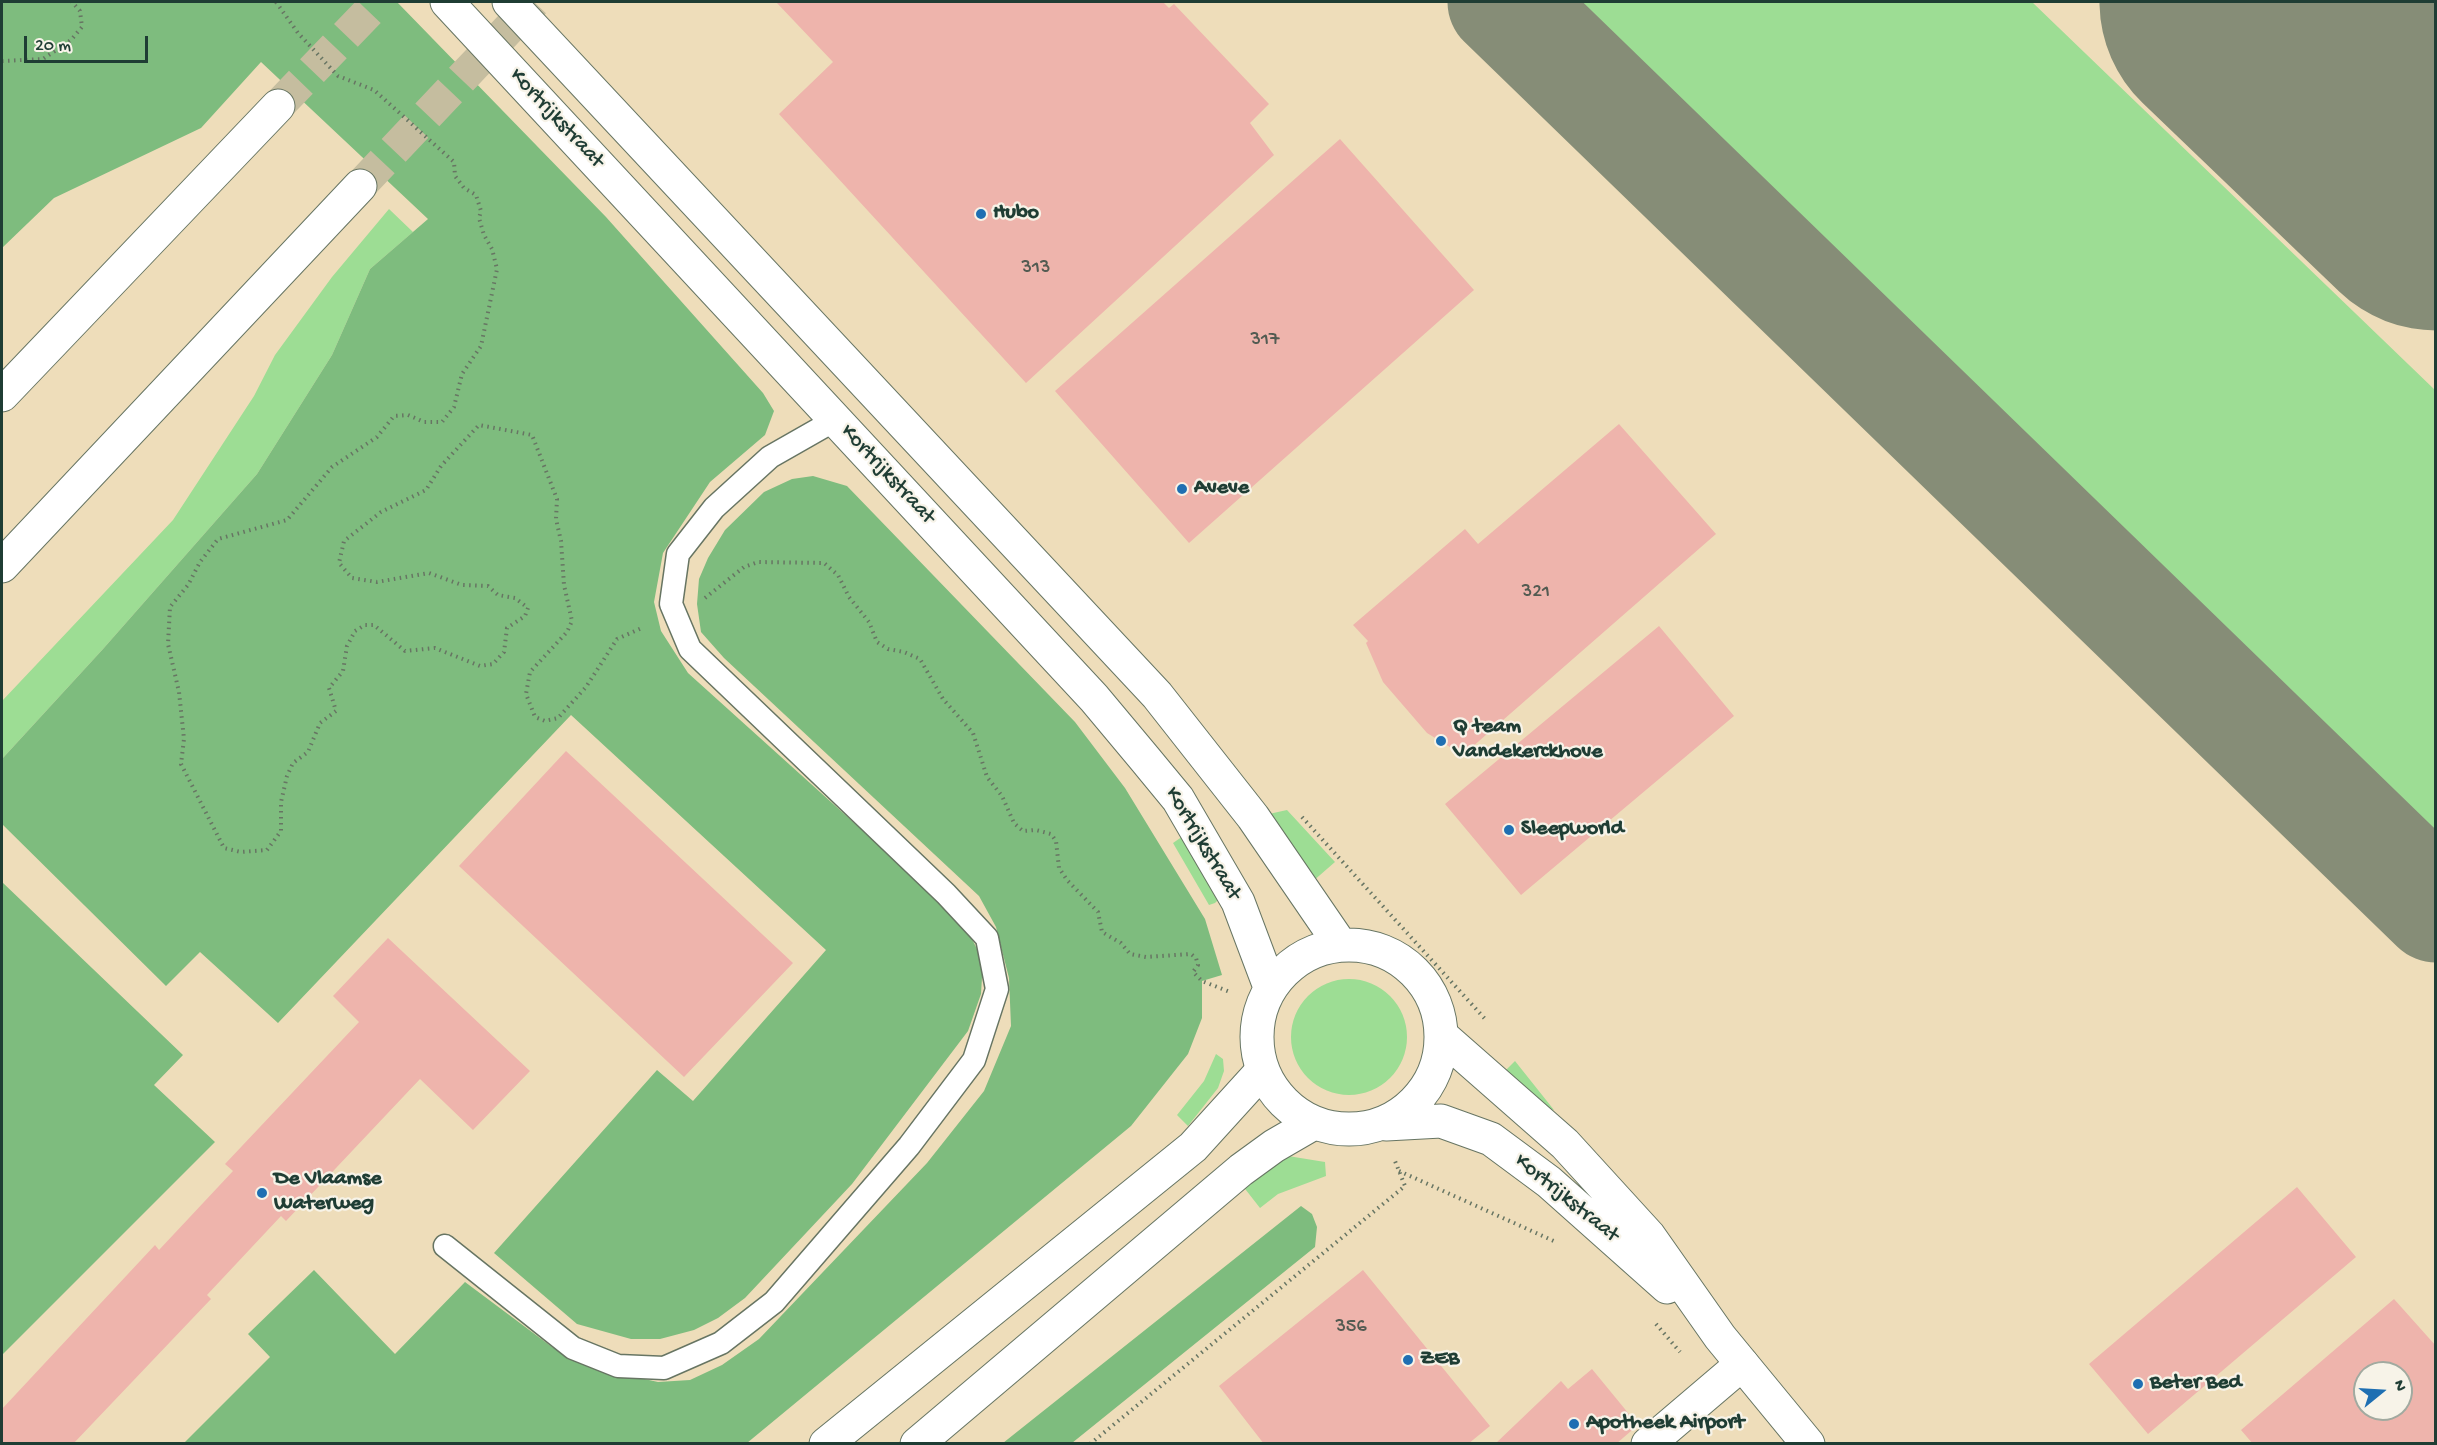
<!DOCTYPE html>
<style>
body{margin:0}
#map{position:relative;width:2437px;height:1445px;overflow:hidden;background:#eeddba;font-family:"Gochi Hand",sans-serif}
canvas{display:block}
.frame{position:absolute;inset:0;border:3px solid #1f3d34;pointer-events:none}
.north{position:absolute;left:2353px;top:1361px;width:60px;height:60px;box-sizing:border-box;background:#f7f3e8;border:2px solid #a1aaa0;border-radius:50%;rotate:72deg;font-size:16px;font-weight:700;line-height:24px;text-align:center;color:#1f3d34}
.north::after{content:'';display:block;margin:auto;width:21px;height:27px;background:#1f6fb2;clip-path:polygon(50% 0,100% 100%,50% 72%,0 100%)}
.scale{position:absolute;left:24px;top:36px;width:124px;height:27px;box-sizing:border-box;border:3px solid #1f3d34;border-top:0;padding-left:8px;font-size:18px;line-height:21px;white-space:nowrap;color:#1f3d34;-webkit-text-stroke:4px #f7f3e8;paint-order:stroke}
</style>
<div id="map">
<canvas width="2437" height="1445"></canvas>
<div class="frame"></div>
<div class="north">N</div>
<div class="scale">20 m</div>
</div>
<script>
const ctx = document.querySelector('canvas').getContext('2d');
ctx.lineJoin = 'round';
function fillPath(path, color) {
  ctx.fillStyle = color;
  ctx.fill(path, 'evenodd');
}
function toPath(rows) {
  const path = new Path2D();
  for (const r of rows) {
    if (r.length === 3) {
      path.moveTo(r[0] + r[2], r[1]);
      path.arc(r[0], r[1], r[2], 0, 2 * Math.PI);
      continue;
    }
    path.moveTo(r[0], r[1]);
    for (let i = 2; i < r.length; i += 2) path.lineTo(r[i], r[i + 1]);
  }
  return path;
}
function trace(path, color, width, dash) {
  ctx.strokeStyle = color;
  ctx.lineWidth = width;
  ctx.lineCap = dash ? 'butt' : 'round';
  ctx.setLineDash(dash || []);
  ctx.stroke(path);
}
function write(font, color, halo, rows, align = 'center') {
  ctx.font = font + ' "Gochi Hand",sans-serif';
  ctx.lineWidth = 4.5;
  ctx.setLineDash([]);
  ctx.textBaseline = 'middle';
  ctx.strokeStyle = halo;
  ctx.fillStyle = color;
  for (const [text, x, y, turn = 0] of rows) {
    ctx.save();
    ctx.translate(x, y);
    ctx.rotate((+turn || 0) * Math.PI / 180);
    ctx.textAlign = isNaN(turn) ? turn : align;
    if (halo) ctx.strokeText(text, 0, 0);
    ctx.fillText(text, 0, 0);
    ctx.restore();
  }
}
fillPath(toPath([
 [1552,2,2032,2,2435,390,2435,852],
 [389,209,413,232,370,269,332,355,257,474,103,649,2,759,2,701,173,520,254,396,275,355,332,277],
 [1287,810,1335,862,1312,882,1269,814],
 [1186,834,1219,899,1215,903,1209,905,1173,843],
 [1349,1037,58],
 [1216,1054,1223,1059,1224,1071,1218,1088,1188,1126,1177,1115,1204,1081],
 [1515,1061,1554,1110,1531,1104,1499,1077],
 [1288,1156,1325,1162,1326,1176,1278,1194,1260,1208,1242,1185]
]), '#9ddd94');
fillPath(toPath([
 [2,2,397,2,606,217,763,393,774,411,765,435,710,482,663,553,654,602,661,631,688,673,933,894,969,933,983,961,981,994,968,1031,852,1184,745,1298,718,1318,694,1330,660,1339,631,1339,577,1324,494,1253,657,1070,693,1101,826,950,571,715,278,1023,200,952,166,986,2,824,2,759,103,649,257,474,332,355,370,269,428,219,261,62,201,128,54,198,2,248],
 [813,476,847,486,1075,722,1125,788,1205,919,1222,975,1202,981,1202,1018,1188,1054,1131,1126,747,1443,183,1444,270,1357,248,1334,314,1270,395,1354,465,1282,552,1347,573,1359,604,1370,658,1382,690,1380,722,1365,759,1339,927,1163,984,1091,1011,1026,1009,978,996,927,979,896,724,658,701,632,697,604,699,579,708,558,725,530,764,492,792,479],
 [2,882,183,1055,154,1085,215,1142,2,1355],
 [1301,1206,1312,1214,1317,1227,1315,1247,1072,1443,1003,1443]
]), '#7ebc7e');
trace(toPath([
 [1503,2,2436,907]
]), '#868d77', 111);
trace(toPath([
 [2239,2,2436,191]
]), '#868d77', 279);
fillPath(toPath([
 [776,2,1163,2,1169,8,1174,4,1269,104,1250,123,1274,155,1026,383,779,114,833,62],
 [1340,139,1474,290,1189,543,1055,391],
 [1619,424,1716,534,1463,755,1427,733,1383,682,1366,643,1368,641,1353,625,1465,529,1478,544],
 [1659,626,1734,716,1521,895,1445,804],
 [566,751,793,963,684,1077,459,866],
 [388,938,530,1071,473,1130,420,1079,286,1221,281,1216,207,1295,211,1299,73,1444,2,1444,2,1409,155,1245,159,1250,233,1171,225,1164,359,1022,333,996],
 [2297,1187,2356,1257,2148,1434,2089,1364],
 [1363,1270,1490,1426,1468,1444,1264,1444,1219,1386],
 [2394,1299,2436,1346,2436,1444,2253,1444,2241,1430],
 [2365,1373,2401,1373,2401,1409,2365,1409],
 [1592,1369,1638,1425,1616,1444,1495,1444,1561,1381,1568,1389]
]), '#eeb4ac');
trace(toPath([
 [278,106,378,2],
 [360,186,534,2]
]), '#c5bd9f', 33, [33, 16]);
const lane = toPath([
 [445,1246,573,1348,618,1366,664,1368,721,1343,774,1302,909,1146,974,1060,997,989,987,938,946,894,690,649,671,604,678,554,714,508,770,457,835,420]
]);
const street = toPath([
 [1648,1444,1742,1364]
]);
const primary = toPath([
 [447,2,1094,698,1145,759,1178,799,1238,902,1270,987],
 [509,2,1157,695,1253,817,1340,944],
 [1349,1037,92],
 [1442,1036,1565,1144,1649,1236,1720,1337,1808,1444],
 [1386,1124,1441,1121,1491,1139,1549,1182,1667,1287]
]);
const highway = toPath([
 [2,395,278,106],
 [2,566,360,186],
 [826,1444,1193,1147,1262,1071],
 [917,1444,1241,1170,1274,1146,1312,1124]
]);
trace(lane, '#677563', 25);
trace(street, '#677563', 35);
trace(primary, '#677563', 35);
trace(highway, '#677563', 35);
trace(toPath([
 [276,2,298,33,338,76,374,90,454,162,455,176,464,188,476,195,481,211,479,218,484,235,492,249,497,269,481,346,462,374,454,407,442,422,424,422,408,415,394,416,377,437,332,467,287,520,218,539,200,562,188,585,170,607,168,644,179,692,184,739,181,764,224,848,241,852,267,850,281,831,281,802,287,776,293,763,308,752,320,723,336,711,329,688,343,671,347,646,355,631,365,625,374,625,405,651,435,648,480,666,493,664,504,652,507,628,525,616,528,608,515,598,498,595,488,586,462,585,429,573,377,582,352,578,339,563,344,541,381,512,426,490,441,466,479,425,532,435,557,499,556,519,561,541,564,585,572,621,567,632,530,672,526,694,535,717,545,721,558,718,586,687,617,639,644,627],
 [2,61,43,59,71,40,82,27,80,11,72,2],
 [705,598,744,567,758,562,824,563,838,575,849,597,869,622,877,642,888,649,904,652,920,659,943,699,973,733,987,777,1002,796,1014,823,1023,831,1036,830,1051,834,1056,841,1059,868,1067,880,1098,912,1102,932,1121,943,1130,954,1146,957,1191,954,1196,958,1198,965,1193,972,1202,981,1230,992],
 [1302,817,1486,1020],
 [1399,1171,1556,1242],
 [1656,1324,1680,1352],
 [1090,1444,1405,1186,1395,1161]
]), '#677563', 4, [1.5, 4.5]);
trace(lane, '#fff', 22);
trace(street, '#fff', 33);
trace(primary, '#fff', 33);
trace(highway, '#fff', 33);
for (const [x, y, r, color] of [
 [981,214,6,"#1f6fb2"],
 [1182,489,6,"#1f6fb2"],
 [1441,741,6,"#1f6fb2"],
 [1509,830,6,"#1f6fb2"],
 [262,1193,6,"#1f6fb2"],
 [1408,1360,6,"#1f6fb2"],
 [2138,1384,6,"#1f6fb2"],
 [1574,1424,6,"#1f6fb2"]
]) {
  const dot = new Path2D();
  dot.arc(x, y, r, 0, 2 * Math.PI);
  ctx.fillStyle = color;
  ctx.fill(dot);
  trace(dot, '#f7f3e8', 2);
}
write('20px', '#535b52', null, [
 ["313",1036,269],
 ["317",1265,341],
 ["321",1536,593],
 ["356",1351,1328]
]);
write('22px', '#1f3d34', '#f7f3e8', [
 ["Kortrijkstraat",556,119,47],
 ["Kortrijkstraat",887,475,47],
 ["Kortrijkstraat",1202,844,59],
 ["Kortrijkstraat",1566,1199,39]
]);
write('bold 22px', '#1f3d34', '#f7f3e8', [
 ["Hubo",993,214],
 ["Aveve",1194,489],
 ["Q team",1453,728],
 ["Vandekerckhove",1453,753],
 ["Sleepworld",1521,830],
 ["De Vlaamse",274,1180],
 ["Waterweg",274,1205],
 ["ZEB",1420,1360],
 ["Beter Bed",2150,1384],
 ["Apotheek Airport",1586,1424]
], 'left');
</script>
